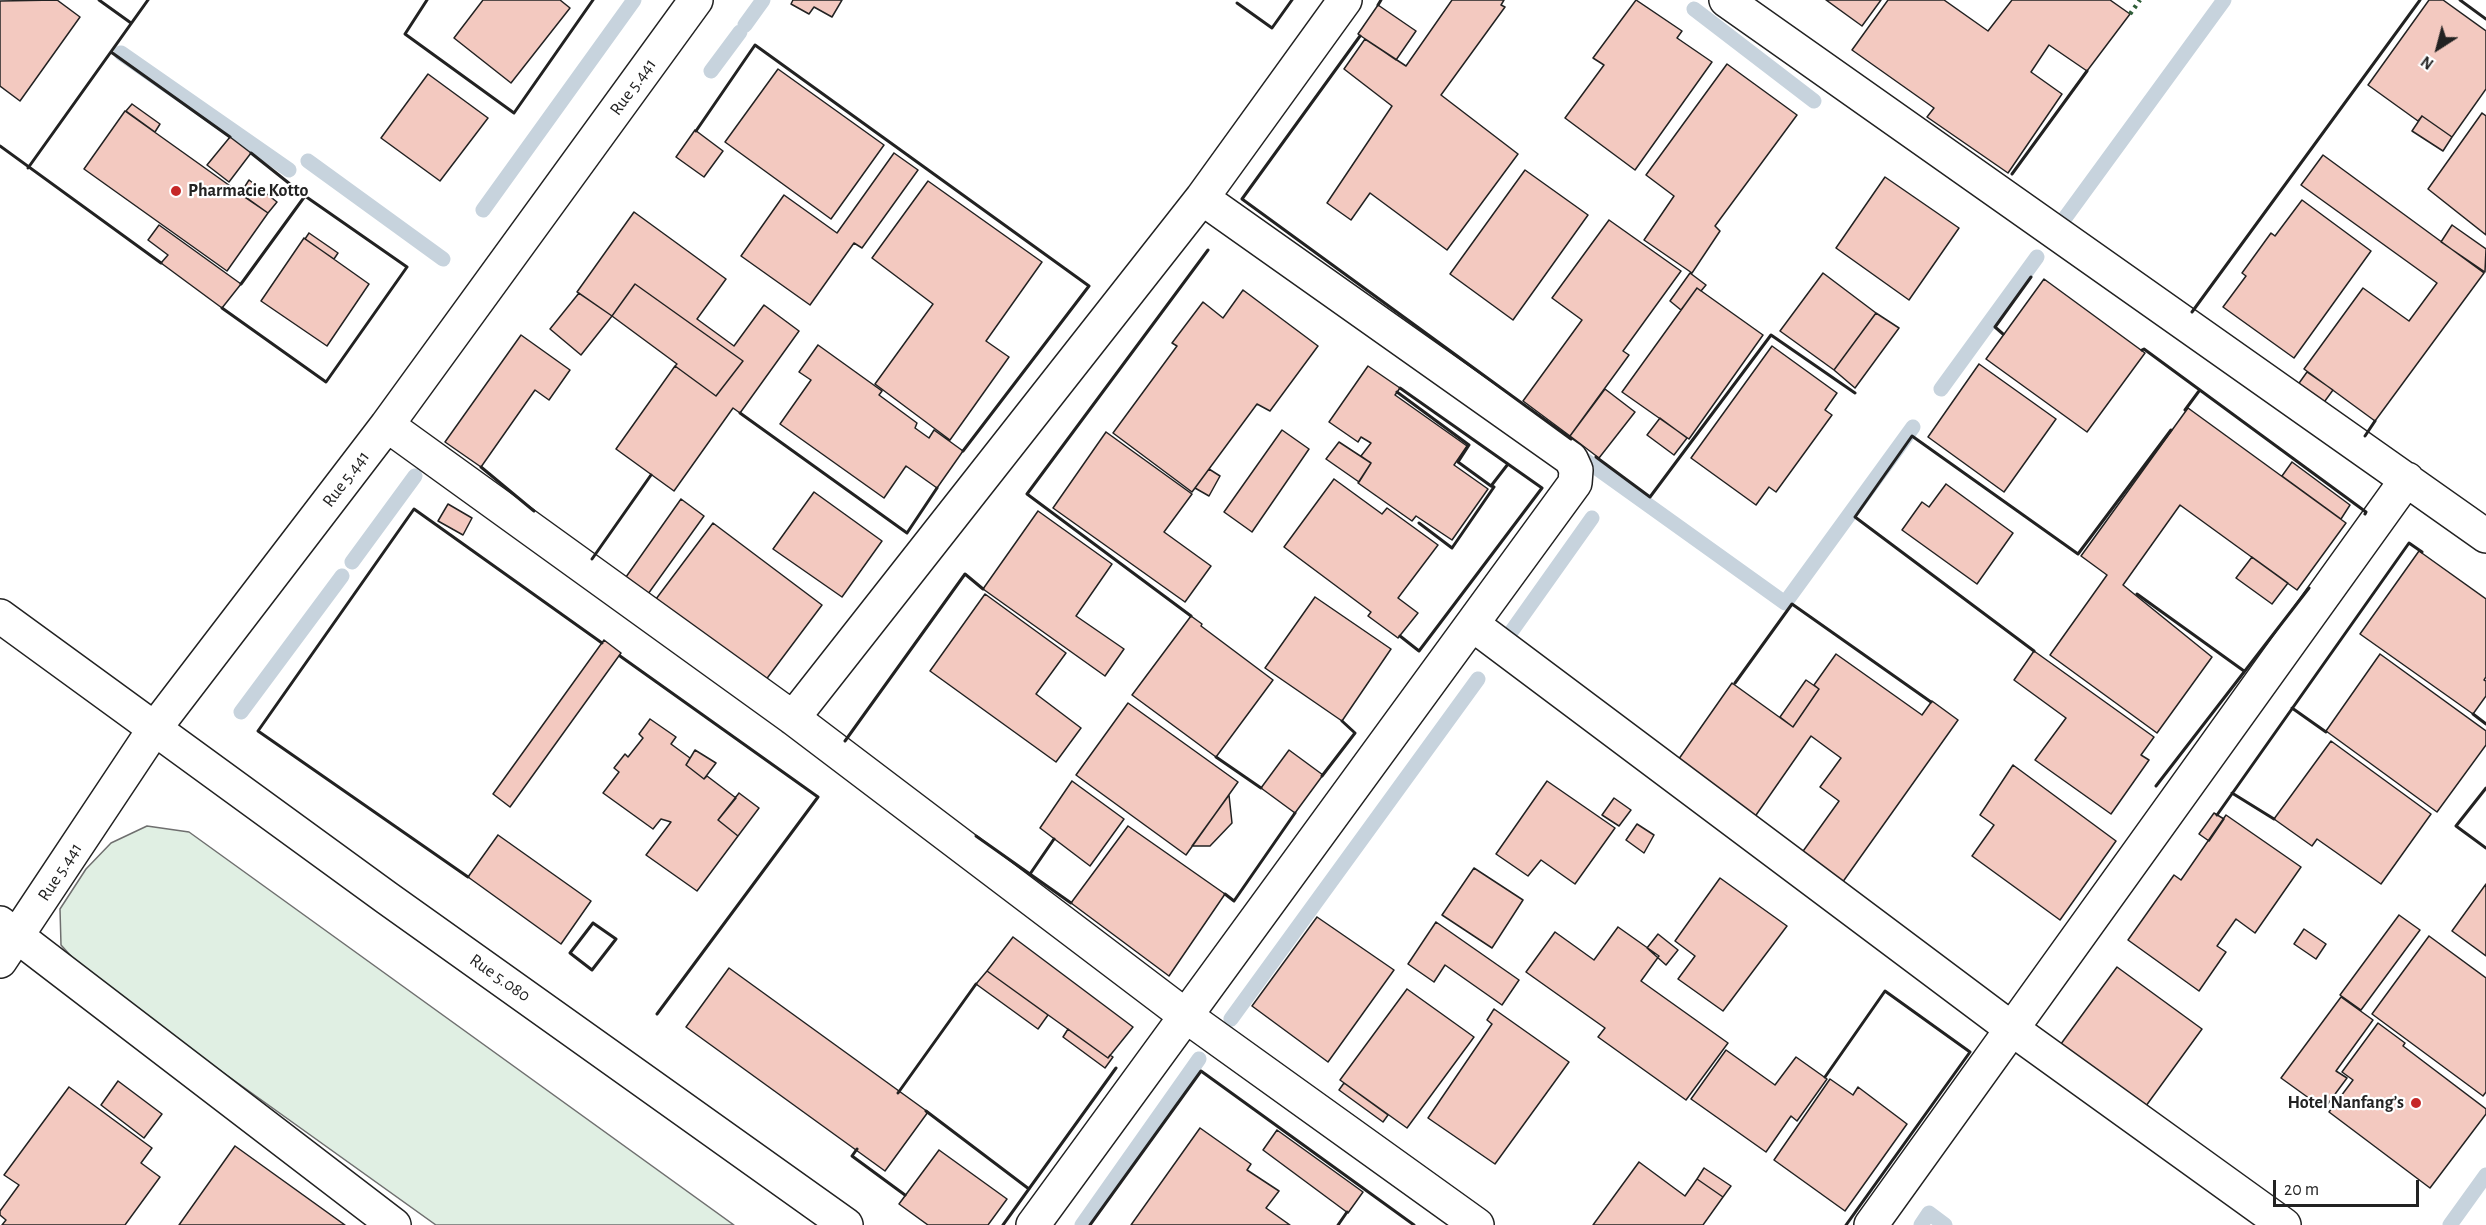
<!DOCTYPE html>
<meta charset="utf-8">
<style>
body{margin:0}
#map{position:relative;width:2486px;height:1225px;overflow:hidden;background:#fff;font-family:"Alegreya Sans",sans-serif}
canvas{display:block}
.north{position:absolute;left:2408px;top:18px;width:60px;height:60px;-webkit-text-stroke:4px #fff;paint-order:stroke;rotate:216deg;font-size:16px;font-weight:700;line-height:24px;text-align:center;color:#222}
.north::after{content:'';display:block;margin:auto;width:21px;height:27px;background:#222;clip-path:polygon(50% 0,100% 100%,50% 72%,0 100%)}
.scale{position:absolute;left:2273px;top:1180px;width:146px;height:27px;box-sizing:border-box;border:3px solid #222;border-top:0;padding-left:8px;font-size:18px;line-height:21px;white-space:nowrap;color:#222;-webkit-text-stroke:4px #fff;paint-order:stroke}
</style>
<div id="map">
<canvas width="2486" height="1225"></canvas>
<div class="north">N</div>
<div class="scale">20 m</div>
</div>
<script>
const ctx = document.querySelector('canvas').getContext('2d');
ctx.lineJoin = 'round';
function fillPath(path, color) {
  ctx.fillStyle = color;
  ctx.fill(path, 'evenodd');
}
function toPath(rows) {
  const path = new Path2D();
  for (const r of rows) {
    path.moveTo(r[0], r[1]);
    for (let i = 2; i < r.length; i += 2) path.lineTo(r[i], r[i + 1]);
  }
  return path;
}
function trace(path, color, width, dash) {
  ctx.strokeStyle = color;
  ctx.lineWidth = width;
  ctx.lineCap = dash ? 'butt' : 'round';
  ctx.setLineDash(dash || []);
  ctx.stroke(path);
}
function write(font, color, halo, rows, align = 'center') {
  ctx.font = font + ' "Alegreya Sans",sans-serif';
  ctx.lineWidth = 4.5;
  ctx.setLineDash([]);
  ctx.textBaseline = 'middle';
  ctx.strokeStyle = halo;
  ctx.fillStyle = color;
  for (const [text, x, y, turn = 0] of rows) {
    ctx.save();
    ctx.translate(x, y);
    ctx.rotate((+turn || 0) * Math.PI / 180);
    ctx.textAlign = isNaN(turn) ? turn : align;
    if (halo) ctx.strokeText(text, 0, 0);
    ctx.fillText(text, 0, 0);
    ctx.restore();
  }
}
const green = toPath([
 [147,826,189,832,734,1225,436,1225,91,978,61,945,60,909,86,869,111,843,147,826]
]);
fillPath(green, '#e0efe3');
trace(green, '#6f6f6f', 1.5);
trace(toPath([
 [1694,9,1814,101],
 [745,25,763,0],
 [121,53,289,170],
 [711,71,740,32],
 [308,161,443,259],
 [483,210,634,0],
 [2054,233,2224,0],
 [1941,389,2037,257],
 [1577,454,1785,603,1913,427],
 [352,562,415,476],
 [1499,649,1592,518],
 [241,712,342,576],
 [1231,1019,1478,679],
 [1082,1225,1199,1059],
 [1921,1225,1929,1213,1945,1225],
 [2450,1225,2486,1175]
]), '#c7d3dd', 15);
const building = toPath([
 [57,0,80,17,20,101,0,86,0,1,57,0],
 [483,0,560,0,570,8,511,83,454,38,483,0],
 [793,0,842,0,832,17,814,7,809,14,791,4,793,0],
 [1452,0,1504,0,1501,5,1505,7,1441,95,1518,154,1447,250,1370,193,1351,220,1327,203,1392,106,1344,69,1365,39,1406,66,1452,0],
 [1636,0,1682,31,1677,38,1712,62,1635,170,1565,118,1604,65,1593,58,1636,0],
 [1826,0,1881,0,1862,26,1826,0],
 [1888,0,1944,0,1988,31,2012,0,2110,0,2130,14,2087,71,2049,45,2031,72,2062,94,2008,173,1927,117,1934,108,1852,50,1888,0],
 [2429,0,2443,0,2486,31,2486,89,2452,137,2422,116,2418,121,2368,85,2429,0],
 [1378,5,1416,31,1396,60,1358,34,1378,5],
 [1727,64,1797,115,1715,226,1720,231,1692,273,1644,240,1674,196,1646,175,1727,64],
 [778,69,884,145,831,219,725,142,778,69],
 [428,74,488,118,440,181,381,138,428,74],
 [132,104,160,124,155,132,126,111,132,104],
 [125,111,268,213,227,271,84,169,125,111],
 [2482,113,2486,116,2486,235,2428,189,2482,113],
 [2422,116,2452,137,2443,151,2412,131,2422,116],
 [695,130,723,151,704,177,676,157,695,130],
 [230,137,251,153,229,182,207,165,230,137],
 [894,153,918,170,862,248,854,243,810,305,741,256,784,195,837,233,894,153],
 [2323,155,2484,273,2375,421,2304,369,2363,288,2409,321,2437,283,2301,185,2323,155],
 [1525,170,1588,215,1513,320,1450,274,1525,170],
 [1885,177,1959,228,1909,300,1836,248,1885,177],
 [249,180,277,202,268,213,240,194,249,180],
 [928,181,1042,262,986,341,1009,357,950,440,875,384,933,304,872,258,928,181],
 [2302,200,2371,251,2294,358,2223,307,2246,276,2242,273,2271,233,2275,236,2302,200],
 [634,212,726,279,697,319,734,346,764,305,799,331,740,413,733,408,674,491,616,449,675,366,716,396,743,361,635,284,612,316,577,292,634,212],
 [1609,220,1681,271,1623,351,1629,355,1570,436,1523,401,1582,320,1552,298,1609,220],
 [159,225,241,284,222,308,161,263,168,255,148,240,159,225],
 [2452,225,2486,249,2485,272,2441,242,2452,225],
 [309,233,338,253,334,259,305,239,309,233],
 [304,238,369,284,327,346,261,301,304,238],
 [1690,273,1706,285,1701,291,1697,288,1681,310,1670,301,1690,273],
 [1823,273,1876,313,1834,370,1780,331,1823,273],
 [2044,279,2145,353,2087,432,1986,359,2044,279],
 [635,284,743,361,716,396,675,366,677,364,612,316,635,284],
 [1697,288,1763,335,1689,439,1622,392,1697,288],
 [1243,290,1318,346,1270,411,1257,404,1192,492,1113,433,1177,346,1172,343,1203,302,1223,318,1243,290],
 [579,293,612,316,581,355,550,329,579,293],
 [1876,313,1899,328,1855,388,1834,370,1876,313],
 [521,335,570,370,549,400,535,390,481,467,445,442,521,335],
 [818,345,882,391,879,395,917,423,915,428,929,438,934,430,963,451,937,488,906,466,884,498,780,424,811,380,799,372,818,345],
 [1772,346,1837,393,1825,410,1832,415,1776,492,1769,487,1756,505,1691,458,1772,346],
 [1979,364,2056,419,2004,492,1928,437,1979,364],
 [1368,366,1400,388,1395,395,1467,446,1454,465,1488,489,1452,540,1416,516,1412,521,1358,483,1371,463,1361,456,1371,443,1361,437,1358,442,1329,422,1368,366],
 [2307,372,2333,390,2322,405,2297,386,2307,372],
 [1605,389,1635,412,1599,458,1570,436,1605,389],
 [2188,408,2346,523,2297,590,2180,505,2123,585,2212,657,2157,733,2050,655,2107,575,2081,556,2188,408],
 [1660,418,1687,438,1674,455,1647,435,1660,418],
 [1282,430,1309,449,1252,532,1224,512,1282,430],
 [1106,432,1192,494,1164,532,1211,566,1185,602,1053,508,1106,432],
 [1339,442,1371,463,1359,482,1326,459,1339,442],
 [2292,462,2350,505,2341,519,2282,476,2292,462],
 [1209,469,1220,476,1209,496,1195,488,1209,469],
 [1334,479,1382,514,1387,508,1438,545,1398,598,1418,613,1398,638,1368,616,1371,612,1284,547,1334,479],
 [1946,484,2013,533,1977,584,1902,530,1922,502,1929,507,1946,484],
 [814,492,882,541,842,597,773,549,814,492],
 [681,499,704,516,648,594,626,577,681,499],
 [448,504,472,518,463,535,438,521,448,504],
 [1038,511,1112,564,1076,616,1124,649,1105,676,983,589,1038,511],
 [713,523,822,605,765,681,656,599,713,523],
 [2419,551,2486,599,2486,677,2484,680,2486,681,2486,696,2473,714,2360,634,2419,551],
 [2252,557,2288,583,2272,604,2236,578,2252,557],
 [985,594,1066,653,1036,694,1081,728,1056,762,930,671,985,594],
 [1315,597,1391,649,1342,721,1265,668,1315,597],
 [1191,616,1202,624,1201,626,1273,680,1216,757,1132,695,1191,616],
 [604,640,621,653,510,807,493,794,604,640],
 [2034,651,2154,737,2141,755,2149,760,2111,814,2035,760,2066,718,2014,680,2034,651],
 [1836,654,1922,715,1932,701,1958,720,1842,883,1801,854,1839,801,1820,787,1841,758,1811,736,1754,818,1676,763,1732,683,1793,727,1819,689,1814,685,1836,654],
 [2380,654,2486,731,2486,745,2437,812,2326,731,2380,654],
 [1806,680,1819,689,1793,727,1780,717,1806,680],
 [1128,703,1238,782,1186,855,1076,775,1128,703],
 [650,719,676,737,671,744,690,758,686,765,704,779,707,776,736,798,718,820,738,836,697,891,646,855,671,822,661,819,653,829,603,793,619,772,614,768,625,754,628,757,643,738,639,734,650,719],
 [2331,741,2431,814,2381,884,2317,839,2312,846,2274,819,2331,741],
 [695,750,716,763,704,779,686,765,695,750],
 [1289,750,1323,775,1295,813,1261,788,1289,750],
 [2013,765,2116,841,2060,920,1972,856,1994,825,1980,815,2013,765],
 [1072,781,1124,819,1090,866,1040,828,1072,781],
 [1547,781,1615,828,1575,884,1541,860,1528,876,1496,854,1547,781],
 [739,793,759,808,738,836,718,820,739,793],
 [1229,795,1232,823,1210,846,1192,846,1229,795],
 [1614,798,1631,810,1619,826,1602,815,1614,798],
 [2214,813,2224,819,2209,841,2199,834,2214,813],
 [2226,815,2301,867,2255,933,2236,919,2217,946,2226,952,2199,991,2128,940,2174,875,2181,880,2226,815],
 [1637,824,1654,835,1644,853,1626,840,1637,824],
 [1128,826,1225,894,1169,976,1071,903,1128,826],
 [498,835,591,901,561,944,468,877,498,835],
 [1474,868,1523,900,1492,948,1442,915,1474,868],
 [1720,878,1787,926,1723,1011,1678,979,1695,956,1675,941,1720,878],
 [2486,884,2486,956,2452,931,2486,884],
 [2399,915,2420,930,2361,1010,2340,995,2399,915],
 [1317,917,1394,970,1328,1062,1252,1006,1317,917],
 [1436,922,1519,980,1502,1005,1445,965,1434,982,1408,964,1436,922],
 [1618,927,1659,956,1641,981,1728,1043,1686,1100,1598,1037,1605,1028,1526,972,1555,932,1594,960,1618,927],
 [2304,929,2326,944,2316,959,2294,944,2304,929],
 [1658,934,1678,950,1666,965,1647,948,1658,934],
 [2429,936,2486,978,2486,1092,2483,1096,2372,1014,2429,936],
 [1013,937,1133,1027,1108,1058,987,971,1013,937],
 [2117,967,2202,1029,2143,1110,2058,1048,2117,967],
 [729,968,928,1112,885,1171,686,1027,729,968],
 [987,971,1048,1015,1038,1029,976,984,987,971],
 [1407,989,1474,1037,1407,1128,1340,1080,1407,989],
 [2341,997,2373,1020,2336,1071,2347,1078,2324,1109,2281,1078,2341,997],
 [1494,1009,1569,1062,1495,1164,1428,1118,1492,1024,1487,1020,1494,1009],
 [2378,1023,2405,1043,2403,1046,2486,1109,2486,1114,2430,1188,2329,1112,2353,1080,2342,1072,2378,1023],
 [1068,1029,1108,1058,1110,1055,1113,1057,1105,1068,1063,1037,1068,1029],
 [1726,1050,1775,1085,1796,1057,1827,1079,1797,1121,1791,1116,1766,1152,1691,1099,1726,1050],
 [1830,1079,1853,1095,1858,1087,1907,1124,1845,1211,1774,1160,1830,1079],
 [118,1081,162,1114,144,1138,101,1105,118,1081],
 [1344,1083,1388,1115,1383,1122,1339,1090,1344,1083],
 [69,1087,152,1148,141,1163,160,1177,125,1225,2,1225,6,1220,0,1215,0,1211,19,1185,4,1175,69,1087],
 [1200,1128,1251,1164,1247,1170,1279,1191,1266,1208,1290,1225,1131,1225,1200,1128],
 [1277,1130,1363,1192,1348,1213,1263,1150,1277,1130],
 [235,1146,345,1225,179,1225,235,1146],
 [939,1150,1007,1199,988,1225,928,1225,899,1204,939,1150],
 [1639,1162,1685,1196,1697,1179,1723,1197,1703,1225,1593,1225,1639,1162],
 [1704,1168,1731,1186,1723,1197,1697,1179,1704,1168]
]);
fillPath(building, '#f3c9c0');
trace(building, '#222', 1.5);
const minor = toPath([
 [1726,0,2486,536],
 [387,425,793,718,1186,1016,1477,1225],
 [1472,624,2012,1029,2284,1225],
 [793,718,1202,198,1345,0],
 [0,961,155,728,387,425,696,0],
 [1033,1225,1575,483,1576,470,1571,459,1202,198],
 [1871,1225,2407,479]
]);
const secondary = toPath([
 [0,616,387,898,846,1225],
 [0,923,394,1225]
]);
trace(minor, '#222', 36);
trace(secondary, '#222', 36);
trace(minor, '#fff', 33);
trace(secondary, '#fff', 33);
trace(toPath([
 [2130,14,2140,0]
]), '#2f5e38', 4.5, [3, 4.5]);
trace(toPath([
 [99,0,131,23],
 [427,0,405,34,514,113,593,0],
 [2460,0,2486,19],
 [1237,3,1272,28,1292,0],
 [1378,5,1381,0],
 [1360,36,1242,199,1571,439],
 [111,52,230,137],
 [696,131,755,45,1089,286,963,451],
 [0,146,161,263],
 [28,168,148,0],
 [2012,174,2087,71],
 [241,284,305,196],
 [222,308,326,382,407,267,305,196,251,153],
 [2192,312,2420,0],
 [2003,334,1995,327,2031,277],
 [2142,350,2144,349,2366,512,2365,514],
 [1397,392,1469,445,1458,462,1491,486],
 [2185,410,2199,391],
 [740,413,907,533,937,488],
 [2365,436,2375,421],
 [1596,457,1650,497,1771,335,1855,393],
 [481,467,534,511],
 [1419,523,1452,548,1494,487,1491,486,1508,464],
 [592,559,651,475],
 [2137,594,2244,671],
 [1191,616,1027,494,1208,250],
 [1400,636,1419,651,1542,488,1400,388],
 [2034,651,1855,517,1912,436,2078,554,2171,430],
 [620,656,818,797,657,1014],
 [1735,683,1792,604,1931,702],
 [2292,708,2326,732],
 [2473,714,2486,724],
 [845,741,965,574,983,589],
 [1216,757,1261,788],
 [1322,776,1355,733,1342,721],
 [2156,786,2309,588],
 [2486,788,2456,826,2486,848],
 [2232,793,2274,819],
 [2217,815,2409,543,2422,552],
 [976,836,1071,903],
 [1030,874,1054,839],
 [468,877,258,731,414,509,602,643],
 [1225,894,1234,901,1295,813],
 [593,923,616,939,592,970,570,953,593,923],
 [1825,1077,1885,991,1970,1052,1846,1225],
 [898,1093,976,984],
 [926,1111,1029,1189],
 [857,1149,852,1156,905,1195],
 [1003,1225,1116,1068],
 [1090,1225,1201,1071,1414,1225],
 [1338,1225,1347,1212]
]), '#222', 3);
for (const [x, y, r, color] of [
 [176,191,6,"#c62828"],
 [2416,1103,6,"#c62828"]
]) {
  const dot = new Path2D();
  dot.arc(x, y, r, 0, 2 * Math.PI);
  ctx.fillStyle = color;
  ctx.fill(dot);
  trace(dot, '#fff', 2);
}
write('18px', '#222', '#fff', [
 ["Rue 5.441",633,87,-54],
 ["Rue 5.441",346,479,-53],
 ["Rue 5.441",60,872,-57],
 ["Rue 5.080",500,978,35]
]);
write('bold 18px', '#222', '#fff', [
 ["Pharmacie Kotto",188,191],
 ["Hotel Nanfang’s",2404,1103,"right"]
], 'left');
</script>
